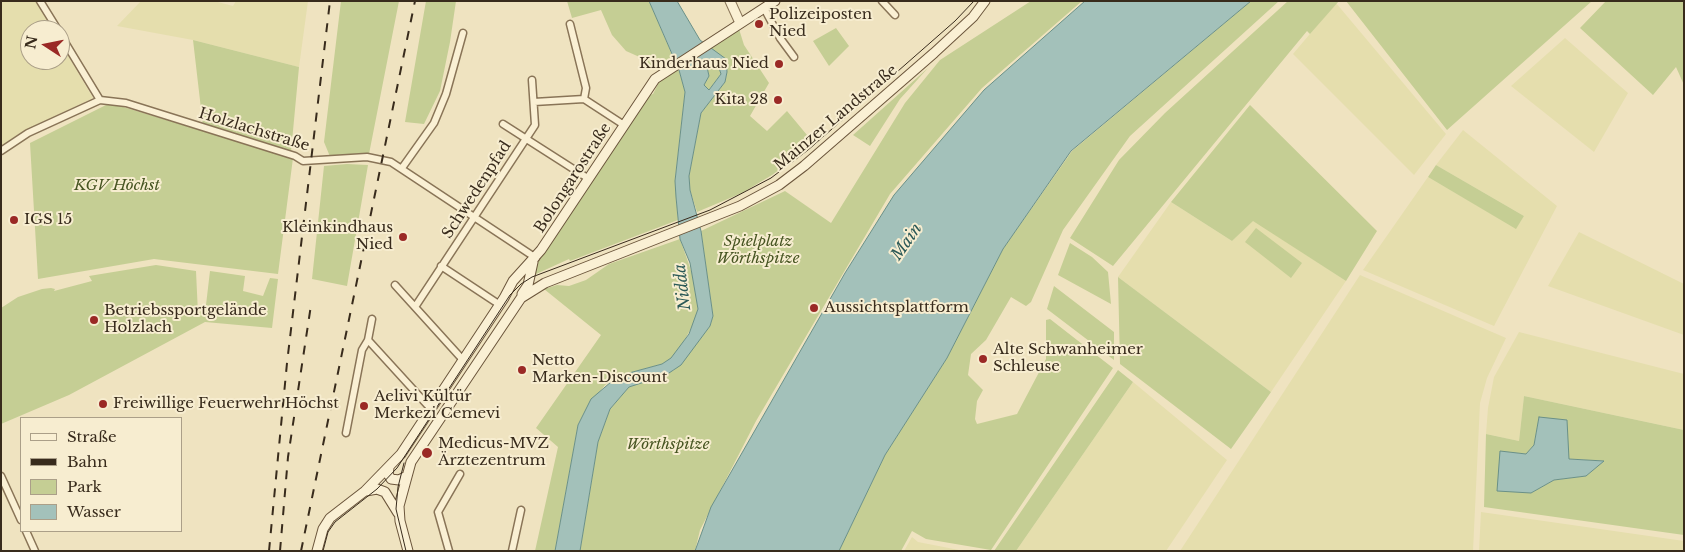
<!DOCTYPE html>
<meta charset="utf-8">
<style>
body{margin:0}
#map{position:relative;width:1685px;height:552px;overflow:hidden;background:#efe3c0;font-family:"Libre Baskerville",serif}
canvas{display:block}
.frame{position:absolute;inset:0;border:2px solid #382b1c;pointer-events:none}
.legend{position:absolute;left:20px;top:417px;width:162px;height:115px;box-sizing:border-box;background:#f7edd0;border:1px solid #ab9f88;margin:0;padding:6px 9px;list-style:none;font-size:15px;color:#382b1c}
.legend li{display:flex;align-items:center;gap:10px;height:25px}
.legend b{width:25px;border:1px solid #ab9f88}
.north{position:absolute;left:20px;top:20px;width:50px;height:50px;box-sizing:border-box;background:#f7edd0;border:1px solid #ab9f88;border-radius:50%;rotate:281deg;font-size:14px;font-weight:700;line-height:20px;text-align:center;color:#382b1c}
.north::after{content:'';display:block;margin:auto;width:18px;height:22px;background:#9a2925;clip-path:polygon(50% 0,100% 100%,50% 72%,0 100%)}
</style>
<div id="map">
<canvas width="1685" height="552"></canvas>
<div class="frame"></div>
<ul class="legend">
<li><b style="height:6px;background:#faf0d4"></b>Straße</li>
<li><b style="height:6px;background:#382b1c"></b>Bahn</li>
<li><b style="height:14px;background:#c5ce94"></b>Park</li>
<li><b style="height:14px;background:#a3c1ba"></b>Wasser</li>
</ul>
<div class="north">N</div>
</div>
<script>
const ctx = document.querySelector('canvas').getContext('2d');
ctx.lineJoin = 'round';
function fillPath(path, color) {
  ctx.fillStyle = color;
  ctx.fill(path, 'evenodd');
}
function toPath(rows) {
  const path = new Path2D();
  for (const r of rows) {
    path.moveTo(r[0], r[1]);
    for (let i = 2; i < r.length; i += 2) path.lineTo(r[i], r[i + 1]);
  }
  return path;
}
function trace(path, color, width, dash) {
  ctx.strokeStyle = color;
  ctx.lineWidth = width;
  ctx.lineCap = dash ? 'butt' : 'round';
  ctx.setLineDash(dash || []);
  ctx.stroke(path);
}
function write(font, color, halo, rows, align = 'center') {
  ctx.font = font + ' "Libre Baskerville",serif';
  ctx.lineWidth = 4;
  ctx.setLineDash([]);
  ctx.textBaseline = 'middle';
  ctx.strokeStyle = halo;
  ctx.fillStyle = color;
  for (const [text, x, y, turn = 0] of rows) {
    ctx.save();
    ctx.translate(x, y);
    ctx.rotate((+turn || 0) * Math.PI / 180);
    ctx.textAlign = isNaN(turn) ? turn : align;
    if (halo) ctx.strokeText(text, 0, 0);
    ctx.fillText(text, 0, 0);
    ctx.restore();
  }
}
fillPath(toPath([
 [1,1,36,1,53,30,30,30,30,60,60,60,60,42,93,98,24,131,1,147],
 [141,1,214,1,233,6,236,1,308,1,299,67,193,40,117,26],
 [1336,3,1446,134,1414,175,1293,54],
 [1565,38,1628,93,1594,152,1511,86],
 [1463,130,1557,206,1494,326,1363,270,1428,177,1516,228,1524,216,1436,165],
 [1171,202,1232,241,1253,220,1346,281,1271,392,1118,277],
 [1579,232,1684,284,1684,335,1548,286],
 [1360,275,1506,338,1487,378,1480,403,1473,551,1180,551],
 [1519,332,1684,374,1684,430,1524,396,1519,441,1486,434,1488,408,1494,377],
 [1133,382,1227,460,1166,551,1016,551],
 [1481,512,1684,541,1684,551,1479,551],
 [912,537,918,542,964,551,904,551]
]), '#e5dead');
fillPath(toPath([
 [341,1,399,1,369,154,331,159,324,142],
 [426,1,456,1,450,42,440,91,424,124,405,122],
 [567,1,649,1,673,57,653,68,644,59,626,51,612,35,601,10,572,18],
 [1031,1,1082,1,982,88,890,194,756,421,700,530,695,551,580,551,598,442,610,409,629,387,674,370,710,326,713,316,701,231,785,191,831,223,905,103,940,60],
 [1251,1,1279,1,1130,136,1063,230,1031,302,1026,306,1011,297,986,340,971,354,968,375,983,390,977,401,975,419,977,424,1017,414,1046,359,1046,320,1050,319,1113,368,991,550,926,539,912,531,901,551,839,551,885,455,947,358,1003,249,1072,151],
 [1288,1,1339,1,1310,34,1307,31,1113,266,1070,238,1119,160,1165,113],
 [1346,1,1592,1,1447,130],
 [1606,1,1684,1,1684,85,1676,67,1653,95,1580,28],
 [836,28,849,46,829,66,813,41],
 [739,29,744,45,769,83,750,116,767,131,787,111,812,141,802,153,772,175,742,193,697,212,690,190,689,176,701,113,725,82,727,72,726,59,709,48],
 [193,40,299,67,291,152,203,126],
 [711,64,718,65,721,74,709,90,704,85,709,76,707,67],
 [678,67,685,92,675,180,678,220,570,261,569,259,534,275,534,267,538,260,649,95,653,94,660,80],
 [928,68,900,99,870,146,853,135],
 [110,103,293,158,278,274,154,259,38,279,30,143],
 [1250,105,1377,231,1346,281,1253,221,1232,241,1171,202],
 [347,164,368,165,347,286,312,279,324,166],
 [1436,165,1524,216,1516,229,1428,177],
 [1256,228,1302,263,1291,278,1245,242],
 [680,239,694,279,698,309,696,319,682,345,671,359,662,364,618,376,605,385,584,413,578,425,555,551,535,551,558,447,536,428,601,335,544,289,557,285,569,286,586,280,609,264],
 [1070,243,1092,257,1108,272,1111,304,1058,275],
 [156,265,196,271,198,314,206,305,210,271,245,276,243,291,263,296,270,278,278,279,272,328,205,322,69,395,1,424,1,308,18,297,42,289,51,288,55,289,54,291,92,281,89,276],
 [1118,277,1271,392,1231,449,1120,364],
 [1054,286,1114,332,1114,360,1047,309],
 [1118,370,1133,382,1016,551,994,551],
 [1524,396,1684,430,1684,535,1484,507,1486,434,1519,441],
 [1539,418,1569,459,1603,461,1586,476,1554,480,1531,493,1500,452,1526,454,1534,445]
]), '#c5ce94');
const water = toPath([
 [649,1,677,1,700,40,726,59,727,72,725,82,701,113,689,176,690,190,701,231,713,316,710,326,681,365,666,375,629,387,610,409,598,442,580,551,555,551,578,425,591,399,618,376,662,364,671,358,689,334,698,309,690,263,680,239,676,197,675,181,685,92,679,70,649,1],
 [711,64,718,65,721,74,709,90,704,85,709,76,707,67,711,64],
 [1085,1,1251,1,1071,151,1003,249,947,358,885,455,839,551,695,551,711,507,845,273,894,195,984,90,1085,1],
 [1539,417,1567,420,1569,459,1604,461,1586,476,1554,480,1531,493,1497,491,1500,451,1526,454,1534,445,1539,417]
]);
fillPath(water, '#a3c1ba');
trace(water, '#6a9088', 1);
const minor = toPath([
 [40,1,58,30],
 [882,1,895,15],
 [764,8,780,38,794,57],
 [570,24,586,88,584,99],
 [60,34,100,100],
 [534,102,584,99,624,125],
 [503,124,589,179],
 [1,151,28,133,100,100,126,103,295,156,303,161,367,157,391,162,536,258],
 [402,168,434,123,446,94,463,33],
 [441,266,500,305],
 [395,285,463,360],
 [415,307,535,125,532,80],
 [368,340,431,409],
 [346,433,362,350,368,340,372,319],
 [1,476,21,520],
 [26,531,35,551],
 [449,551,438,512,460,474],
 [512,551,521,510]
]);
const tertiary = toPath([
 [730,1,740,23]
]);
const secondary = toPath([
 [522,294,528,285,533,262],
 [389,468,388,474,391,479,399,480,405,477],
 [366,491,377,489,385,492,398,513],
 [317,551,323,529,330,518,365,491,401,454,504,298,513,281,541,250,655,79,775,1],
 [408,551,400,521,399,506,411,462,521,298,545,283,740,206,779,185,804,166,934,53,973,17,985,1]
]);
trace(minor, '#897457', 9);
trace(tertiary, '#897457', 11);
trace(secondary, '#6b553b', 11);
trace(minor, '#faf0d4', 6);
trace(tertiary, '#faf0d4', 9);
trace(secondary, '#faf0d4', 9);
trace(toPath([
 [404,463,398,487,396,509,406,551],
 [323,551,328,532,335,522,377,489,397,468,510,295,521,284,532,277,710,210,771,178,808,150,955,21,974,1]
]), '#382b1c', 1);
trace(toPath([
 [269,551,287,363,330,1],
 [280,551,288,457,311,305],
 [301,551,415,1]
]), '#382b1c', 2, [9, 9]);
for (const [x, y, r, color] of [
 [759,24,5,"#9a2925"],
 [779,64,5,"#9a2925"],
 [778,100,5,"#9a2925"],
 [14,220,5,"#9a2925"],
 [403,237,5,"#9a2925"],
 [814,308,5,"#9a2925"],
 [94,320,5,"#9a2925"],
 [983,359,5,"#9a2925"],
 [522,370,5,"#9a2925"],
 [103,404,5,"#9a2925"],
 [364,406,5,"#9a2925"],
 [427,453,6,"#9a2925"]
]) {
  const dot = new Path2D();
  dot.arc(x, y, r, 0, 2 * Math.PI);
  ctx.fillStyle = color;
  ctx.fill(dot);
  trace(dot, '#f7edd0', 2);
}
write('15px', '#382b1c', '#f7edd0', [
 ["Polizeiposten",769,15],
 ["Nied",769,32],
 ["Kinderhaus Nied",769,64,"right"],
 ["Kita 28",768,100,"right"],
 ["IGS 15",24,220],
 ["Kleinkindhaus",393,228,"right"],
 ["Nied",393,245,"right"],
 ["Aussichtsplattform",824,308],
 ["Betriebssportgelände",104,311],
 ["Holzlach",104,328],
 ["Alte Schwanheimer",993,350],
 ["Schleuse",993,367],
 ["Netto",532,361],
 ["Marken-Discount",532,378],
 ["Aelivi Kültür",374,397],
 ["Merkezi Cemevi",374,414],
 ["Freiwillige Feuerwehr Höchst",113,404],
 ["Medicus-MVZ",438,444],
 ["Ärztezentrum",438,461]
], 'left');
write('15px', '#382b1c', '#f7edd0', [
 ["Mainzer Landstraße",836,118,-40],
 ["Holzlachstraße",254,130,17],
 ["Bolongarostraße",573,178,-57],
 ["Schwedenpfad",477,190,-57]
]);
write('italic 15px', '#475522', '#f7edd0', [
 ["KGV Höchst",117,186],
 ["Spielplatz",758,242],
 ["Wörthspitze",758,259],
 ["Wörthspitze",668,445]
]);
write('italic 16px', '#2b5957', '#f7edd0', [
 ["Main",907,242,-55],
 ["Nidda",683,287,-97]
]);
</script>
